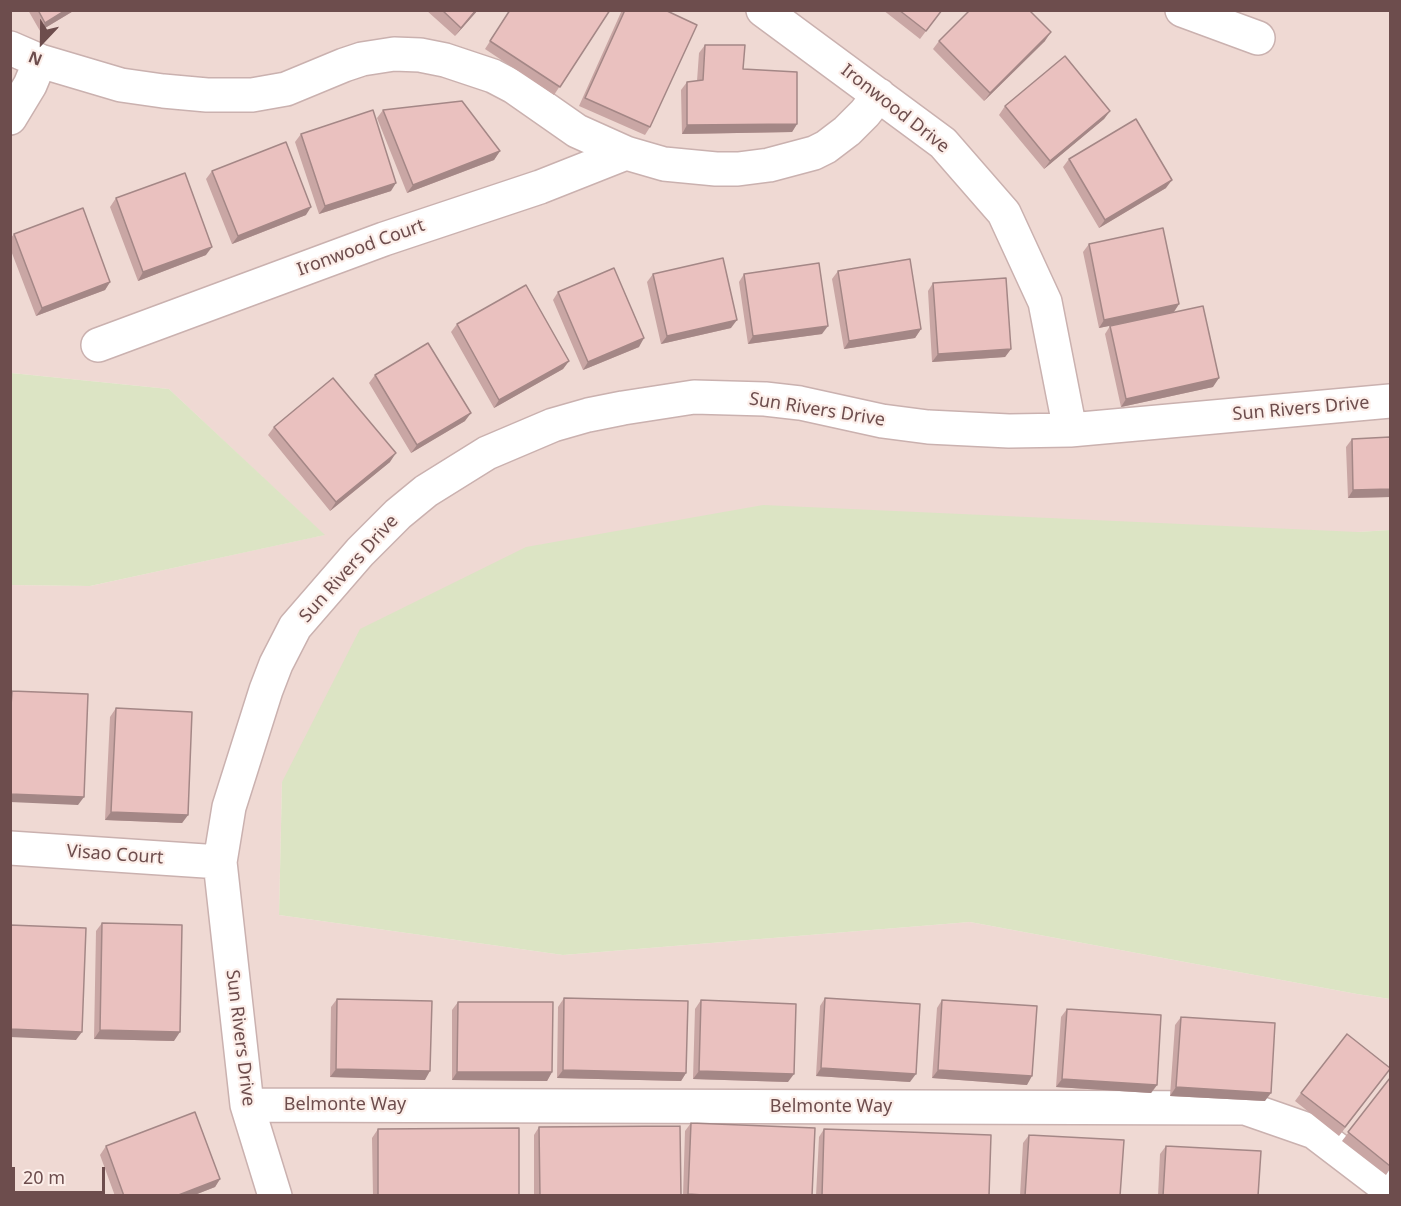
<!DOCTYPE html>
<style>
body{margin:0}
#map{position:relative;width:1401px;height:1206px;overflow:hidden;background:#f9e9e4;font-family:"Noto Sans",sans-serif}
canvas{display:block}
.frame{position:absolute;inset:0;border:12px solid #6d4d4d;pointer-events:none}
.north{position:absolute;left:12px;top:12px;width:60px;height:60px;-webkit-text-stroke:4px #fceee9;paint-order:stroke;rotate:202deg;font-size:16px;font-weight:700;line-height:24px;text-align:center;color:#6d4d4d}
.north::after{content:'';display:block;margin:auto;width:21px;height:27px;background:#6d4d4d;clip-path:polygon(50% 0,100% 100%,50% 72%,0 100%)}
.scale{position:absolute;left:12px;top:1167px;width:93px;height:27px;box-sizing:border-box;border:3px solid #6d4d4d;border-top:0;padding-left:8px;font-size:18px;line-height:21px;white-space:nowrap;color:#6d4d4d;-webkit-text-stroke:4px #fceee9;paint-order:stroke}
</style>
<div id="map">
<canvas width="1401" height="1206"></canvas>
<div class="frame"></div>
<div class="north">N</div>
<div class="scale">20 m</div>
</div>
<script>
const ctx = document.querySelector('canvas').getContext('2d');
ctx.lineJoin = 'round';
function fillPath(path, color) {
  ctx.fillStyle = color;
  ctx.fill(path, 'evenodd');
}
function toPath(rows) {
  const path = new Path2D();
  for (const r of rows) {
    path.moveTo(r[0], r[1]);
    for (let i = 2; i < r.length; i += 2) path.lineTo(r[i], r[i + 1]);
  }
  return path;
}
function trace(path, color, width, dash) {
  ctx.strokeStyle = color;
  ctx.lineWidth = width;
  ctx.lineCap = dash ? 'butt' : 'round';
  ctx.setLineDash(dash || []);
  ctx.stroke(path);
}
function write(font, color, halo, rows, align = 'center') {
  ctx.font = font + ' "Noto Sans",sans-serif';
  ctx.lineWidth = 4.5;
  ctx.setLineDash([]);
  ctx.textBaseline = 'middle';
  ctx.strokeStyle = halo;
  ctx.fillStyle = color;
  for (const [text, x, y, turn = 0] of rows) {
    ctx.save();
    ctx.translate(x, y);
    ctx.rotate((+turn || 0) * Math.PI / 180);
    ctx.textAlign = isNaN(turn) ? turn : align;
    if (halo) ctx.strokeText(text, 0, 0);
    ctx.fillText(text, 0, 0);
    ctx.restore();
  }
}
fillPath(toPath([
 [10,11,1390,11,1390,530,1358,532,282,782,279,915,563,955,970,922,1357,994,1390,999,1390,1195,11,1195,11,585,90,586,324,535,169,389,11,373]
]), '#efd9d3');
fillPath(toPath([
 [11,373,169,389,325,535,90,586,11,585],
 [763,505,1358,532,1390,530,1390,999,1357,994,970,922,563,955,279,915,282,782,360,629,526,547]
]), '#dce4c4');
const minor = toPath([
 [763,10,943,143,1004,213,1045,302,1070,430],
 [1182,10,1258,38],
 [10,48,40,61,121,85,163,91,207,95,252,95,286,89,344,65,362,59,394,54,420,55,445,60,493,76,514,87,577,131,626,153,664,164,716,169,738,169,769,165,814,153,826,147,847,131,865,113,879,95],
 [10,118,30,85,40,61],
 [98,345,384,239,540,187,626,153],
 [10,848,220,862],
 [247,1105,1245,1108,1314,1132,1390,1190],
 [275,1196,247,1105,220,862,229,807,266,690,276,664,295,627,360,552,398,514,426,491,487,453,553,425,588,415,623,408,694,397,765,399,800,403,882,421,928,427,1009,431,1070,430,1390,401]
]);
trace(minor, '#cab1af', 36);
trace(minor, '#fff', 33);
fillPath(toPath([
 [28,10,75,10,40,31],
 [426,10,478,10,455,36],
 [510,10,610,10,554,95,485,49],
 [622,10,665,10,650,127,645,135,579,106],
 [883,10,942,10,920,39],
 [939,41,1045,41,984,101,933,49],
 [705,45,743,69,797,124,792,132,682,134,681,90,687,82,697,81,699,53],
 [1005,106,1110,111,1104,119,1044,169,999,115],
 [383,110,500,151,494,160,407,193,377,118],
 [301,134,391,191,319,214,295,142],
 [1069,159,1166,188,1099,228,1063,167],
 [212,171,306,215,232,244,206,179],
 [116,198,206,255,138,281,110,207],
 [14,234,110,282,105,290,36,316,10,248,10,239],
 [1089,244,1179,304,1174,312,1213,387,1121,407,1105,334,1110,326,1150,317,1099,328,1083,252],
 [838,271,921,329,915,338,844,349,832,279],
 [653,274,731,328,661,344,647,282],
 [744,274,822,334,748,344,739,282],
 [933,283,1011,349,1005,357,932,362,928,291],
 [558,292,639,347,583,370,553,300],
 [457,324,569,361,563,369,494,408,451,332],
 [375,375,465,421,411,453,369,383],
 [274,427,390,462,330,511,268,435],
 [1390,437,1390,497,1348,498,1346,447,1352,439],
 [116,708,188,815,182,823,105,820,110,717],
 [102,923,174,1041,94,1039,96,931],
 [564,998,686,1073,681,1081,557,1078,558,1007],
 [825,998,910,1082,816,1076,820,1006],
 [337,999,425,1080,330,1077,331,1007],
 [701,1000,788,1082,693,1079,695,1009],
 [942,1000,1027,1085,932,1078,937,1008],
 [458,1002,552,1072,547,1081,452,1080,452,1010],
 [1067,1009,1157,1085,1151,1093,1056,1087,1061,1017],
 [1181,1017,1265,1101,1170,1096,1175,1025],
 [1385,1076,1339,1136,1295,1101,1301,1093],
 [1390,1078,1390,1169,1386,1175,1342,1141],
 [691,1123,812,1196,683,1196,685,1131],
 [539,1127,681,1196,534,1196,534,1135],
 [378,1129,519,1196,373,1196,372,1138],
 [824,1129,989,1196,816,1196,819,1137],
 [1029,1135,1120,1196,1020,1196,1023,1143],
 [106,1146,220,1179,215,1187,192,1196,115,1196,100,1155],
 [1166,1146,1258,1196,1158,1196,1160,1154]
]), '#c9a6a4');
fillPath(toPath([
 [66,10,75,10,40,31,45,23],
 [476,10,478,10,455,36,461,28],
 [1051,32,1045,41,984,101,990,93],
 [1110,111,1104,119,1044,169,1050,161],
 [797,124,792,132,682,134,687,125],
 [500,151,494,160,407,193,413,185],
 [1172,180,1166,188,1099,228,1105,220],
 [396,183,391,191,319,214,325,206],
 [311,207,306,215,232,244,238,236],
 [212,247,206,255,138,281,143,272],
 [110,282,105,290,36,316,42,308],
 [1179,304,1173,313,1099,328,1104,320],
 [737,320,731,328,661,344,667,336],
 [828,326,822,334,748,344,753,336],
 [921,329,915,338,844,349,849,341],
 [644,338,639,347,583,370,588,362],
 [1011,349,1005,357,932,362,938,354],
 [569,361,563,369,494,408,499,400],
 [1219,378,1213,387,1121,407,1126,399],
 [471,413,465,421,411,453,417,445],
 [396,453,390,462,330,511,336,502],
 [1390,489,1390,497,1348,498,1353,490],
 [10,794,84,797,78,805,10,802],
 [111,812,188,815,182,823,105,820],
 [10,1029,82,1032,76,1040,10,1037],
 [100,1030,180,1032,174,1041,94,1039],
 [821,1068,916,1074,910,1082,816,1076],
 [336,1069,430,1071,425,1080,330,1077],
 [563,1070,686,1073,681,1081,557,1078],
 [938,1070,1032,1076,1027,1085,932,1078],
 [699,1071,794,1074,788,1082,693,1079],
 [457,1072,552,1072,547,1081,452,1080],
 [1062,1079,1157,1085,1151,1093,1056,1087],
 [1176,1087,1271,1093,1265,1101,1170,1096],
 [220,1179,215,1187,192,1196,176,1196]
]), '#a48786');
const building = toPath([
 [38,10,66,10,45,23,38,10],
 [442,10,476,10,461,28,442,10],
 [510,10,610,10,560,87,490,41,510,10],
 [625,10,665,10,697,25,650,127,585,98,625,10],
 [899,10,942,10,926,31,899,10],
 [970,10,1029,10,1051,32,990,93,939,41,970,10],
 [705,45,745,45,743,69,797,72,797,124,687,125,687,82,703,80,705,45],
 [1065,56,1110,111,1050,161,1005,106,1065,56],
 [462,101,500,151,413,185,383,110,462,101],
 [373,110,396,183,325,206,301,134,373,110],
 [1136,119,1172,180,1105,220,1069,159,1136,119],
 [286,142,311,207,238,236,212,171,286,142],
 [185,173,212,247,143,272,116,198,185,173],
 [83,208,110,282,42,308,14,234,83,208],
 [1163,228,1179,304,1104,320,1089,244,1163,228],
 [723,258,737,320,667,336,653,274,723,258],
 [910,259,921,329,849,341,838,271,910,259],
 [819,263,828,326,753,336,744,274,819,263],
 [614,268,644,338,588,362,558,292,614,268],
 [1006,278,1011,349,938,354,933,283,1006,278],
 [526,285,569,361,499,400,457,324,526,285],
 [1203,306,1219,378,1126,399,1110,326,1203,306],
 [428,343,471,413,417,445,375,375,428,343],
 [333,378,396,453,336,502,274,427,333,378],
 [1390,437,1390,489,1353,490,1352,439,1390,437],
 [12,691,88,694,84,797,10,794,10,721,12,691],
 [116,708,192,712,188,815,111,812,116,708],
 [102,923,182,925,180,1032,100,1030,102,923],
 [10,925,86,928,82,1032,10,1029,10,925],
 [564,998,688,1001,686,1073,563,1070,564,998],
 [825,998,920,1004,916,1074,821,1068,825,998],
 [337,999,432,1001,430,1071,336,1069,337,999],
 [701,1000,796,1004,794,1074,699,1071,701,1000],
 [942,1000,1037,1006,1032,1076,938,1070,942,1000],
 [458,1002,553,1002,552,1072,457,1072,458,1002],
 [1067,1009,1161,1015,1157,1085,1062,1079,1067,1009],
 [1181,1017,1275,1023,1271,1093,1176,1087,1181,1017],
 [1347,1034,1390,1068,1390,1069,1345,1127,1301,1093,1347,1034],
 [1390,1078,1390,1166,1348,1132,1390,1078],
 [195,1112,220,1179,176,1196,124,1196,106,1146,195,1112],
 [691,1123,815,1128,812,1196,718,1196,688,1194,691,1123],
 [680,1126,681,1196,540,1196,539,1127,680,1126],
 [519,1128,519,1196,378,1196,378,1129,519,1128],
 [824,1129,991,1135,989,1196,822,1196,824,1129],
 [1029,1135,1124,1140,1120,1196,1025,1196,1029,1135],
 [1166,1146,1261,1151,1258,1196,1163,1196,1166,1146]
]);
fillPath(building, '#eac1bf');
trace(building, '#a48786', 1.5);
write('18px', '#6d4d4d', '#fceee9', [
 ["Ironwood Drive",895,109,38],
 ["Ironwood Court",361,248,-20],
 ["Sun Rivers Drive",1301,409,-5],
 ["Sun Rivers Drive",817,410,9],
 ["Sun Rivers Drive",349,569,-48],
 ["Visao Court",115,855,4],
 ["Sun Rivers Drive",240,1038,83],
 ["Belmonte Way",345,1105],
 ["Belmonte Way",831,1107]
]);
</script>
